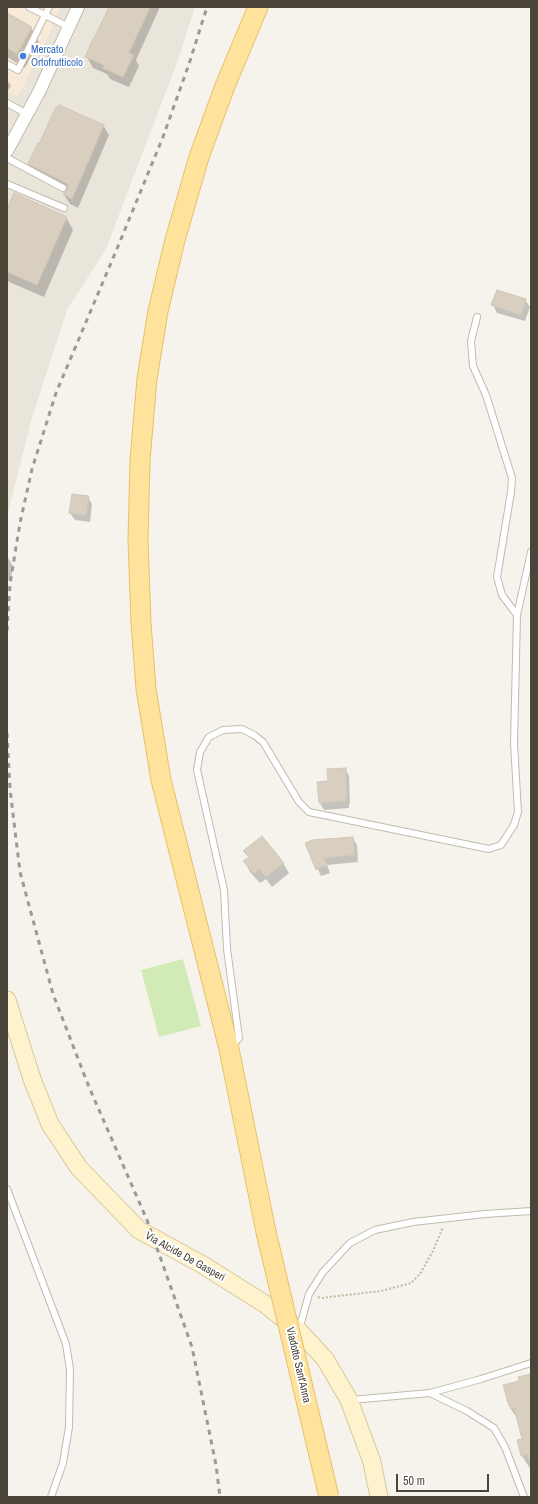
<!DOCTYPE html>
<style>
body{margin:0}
#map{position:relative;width:538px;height:1504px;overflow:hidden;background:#f6f3ec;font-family:"Archivo Narrow",sans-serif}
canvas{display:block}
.frame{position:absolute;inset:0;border:8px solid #4b4439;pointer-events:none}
.scale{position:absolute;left:396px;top:1474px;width:93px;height:18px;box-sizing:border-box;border:2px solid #4b4439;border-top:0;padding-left:5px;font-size:12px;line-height:14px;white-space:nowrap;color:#4b4439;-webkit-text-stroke:3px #fff;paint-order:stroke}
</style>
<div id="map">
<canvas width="538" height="1504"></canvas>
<div class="frame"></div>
<div class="scale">50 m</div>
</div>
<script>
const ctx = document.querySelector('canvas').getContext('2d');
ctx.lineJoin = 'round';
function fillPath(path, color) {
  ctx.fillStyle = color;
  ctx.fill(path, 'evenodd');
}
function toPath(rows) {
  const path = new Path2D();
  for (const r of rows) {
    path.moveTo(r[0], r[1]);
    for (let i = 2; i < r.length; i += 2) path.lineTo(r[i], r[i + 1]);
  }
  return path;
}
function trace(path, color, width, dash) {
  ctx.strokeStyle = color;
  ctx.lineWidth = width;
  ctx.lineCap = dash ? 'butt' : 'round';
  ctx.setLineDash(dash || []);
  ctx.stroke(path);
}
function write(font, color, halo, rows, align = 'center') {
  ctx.font = font + ' "Archivo Narrow",sans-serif';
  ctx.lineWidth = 4;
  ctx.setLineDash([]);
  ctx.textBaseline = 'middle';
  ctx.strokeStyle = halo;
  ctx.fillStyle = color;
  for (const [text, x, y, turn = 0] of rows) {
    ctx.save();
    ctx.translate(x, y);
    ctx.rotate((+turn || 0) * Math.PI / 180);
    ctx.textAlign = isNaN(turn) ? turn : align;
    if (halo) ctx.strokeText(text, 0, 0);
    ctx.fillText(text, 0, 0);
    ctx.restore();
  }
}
fillPath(toPath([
 [7,7,195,7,178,60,106,249,67,310,31,421,7,516]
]), '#eae5da');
fillPath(toPath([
 [7,7,61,7,51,25,53,27,18,97,7,91]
]), '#f7ead8');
fillPath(toPath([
 [183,959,201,1026,159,1037,141,970]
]), '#d2eab5');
fillPath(toPath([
 [110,7,160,7,136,60,139,66,129,87,110,79,107,74,93,68,87,57],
 [7,14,31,28,39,42,25,68,7,57],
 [7,80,11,86,7,92],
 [103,125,109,135,78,208,70,204,64,195,68,191,34,173,29,164,40,145],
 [7,211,66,217,73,230,44,297,7,281],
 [525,300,530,307,525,321,497,313,493,305],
 [88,497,92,504,90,522,75,520,70,513],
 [7,556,13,566,11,580,7,580],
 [345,769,349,776,350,804,349,804,349,808,324,810,320,803,329,782],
 [353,838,357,845,358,862,327,865,330,873,321,876,306,844],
 [245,851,283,863,289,873,272,887,266,879,260,883,250,872,245,862,249,858],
 [531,1375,531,1470,522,1456,518,1441,524,1440,518,1420,509,1406,504,1386,520,1382]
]), '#0003');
const building = toPath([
 [109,7,150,7,129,53,134,55,123,77,103,68,104,65,85,57,93,39,94,39,109,7],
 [7,13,32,27,17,54,7,48,7,13],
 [59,105,104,125,72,199,63,194,67,190,68,184,28,164,38,143,39,144,56,107,58,107,59,105],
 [14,193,67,217,37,285,7,272,7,209,14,193],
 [497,290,526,299,521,315,491,305,497,290],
 [72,494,89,496,86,515,69,513,72,494],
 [346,768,347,798,346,798,346,801,319,803,317,782,328,781,327,769,346,768],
 [262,836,284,863,266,877,259,869,254,874,243,861,249,857,243,851,262,836],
 [353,837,355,855,324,858,327,865,316,870,305,843,312,840,353,837],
 [531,1374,531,1459,528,1459,527,1454,521,1456,517,1440,522,1439,514,1408,511,1409,510,1406,509,1406,503,1385,519,1381,518,1377,531,1374]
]);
fillPath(building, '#d8cfc1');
trace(building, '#d3c7b4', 1);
const service = toPath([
 [29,7,69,27],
 [7,64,18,70,49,7],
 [7,103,27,114],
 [7,158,63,188],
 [7,184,64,208],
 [477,317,471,341,473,366,486,395,512,478,511,492,497,577,502,595,517,615],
 [232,1046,239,1038,227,949,224,890,197,770,200,752,209,737,223,730,242,729,254,735,263,742,299,802,309,812,489,849,501,845,514,825,518,812,514,743,517,615,531,552],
 [7,1189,66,1344,70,1369,69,1427,63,1463,51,1497],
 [299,1330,309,1294,323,1272,350,1243,375,1230,413,1222,485,1214,531,1211],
 [430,1393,481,1379,531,1363],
 [351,1400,430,1393,467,1411,494,1428,505,1447,524,1497]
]);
const minor = toPath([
 [7,151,39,92,78,7]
]);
const secondary = toPath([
 [7,1000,32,1079,50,1124,79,1168,139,1230,203,1265,265,1304,299,1331,325,1359,349,1400,372,1462,379,1497]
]);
const primary = toPath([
 [258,7,225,86,199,157,175,240,158,311,147,379,140,460,138,540,141,623,146,689,161,780,229,1049,266,1232]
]);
trace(service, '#c2bbae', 8);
trace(minor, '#c2bbae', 14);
trace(secondary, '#d6c79b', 19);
trace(primary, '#e6c16a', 21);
trace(toPath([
 [318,1297,321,1298,381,1291,411,1283,420,1274,433,1251,443,1227]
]), '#c4b79f', 2, [2, 2]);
trace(service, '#fff', 6);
trace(minor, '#fff', 12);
trace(secondary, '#fff3cd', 17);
trace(primary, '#ffe39c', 19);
trace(toPath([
 [7,631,10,584,20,523,32,469,56,393,119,244,163,137,189,64,207,7],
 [7,733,10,789,20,872,53,994,89,1087,147,1220,192,1347,216,1465,220,1497]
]), '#9a9a9a', 3, [5, 5]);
const primaryBridge = toPath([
 [266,1232,329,1497]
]);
trace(primaryBridge, '#e6c16a', 21, []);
trace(primaryBridge, '#ffe39c', 19);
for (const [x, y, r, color] of [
 [23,56,4,"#3f7fe0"]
]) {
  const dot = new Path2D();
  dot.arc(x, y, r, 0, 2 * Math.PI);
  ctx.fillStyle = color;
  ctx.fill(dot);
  trace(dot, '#fff', 1.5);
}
write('11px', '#366cbe', '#fff', [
 ["Mercato",31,50],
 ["Ortofrutticolo",31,63]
], 'left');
write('11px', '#4b4439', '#fff', [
 ["Via Alcide De Gasperi",185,1257,29],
 ["Viadotto Sant'Anna",298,1365,77]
]);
</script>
